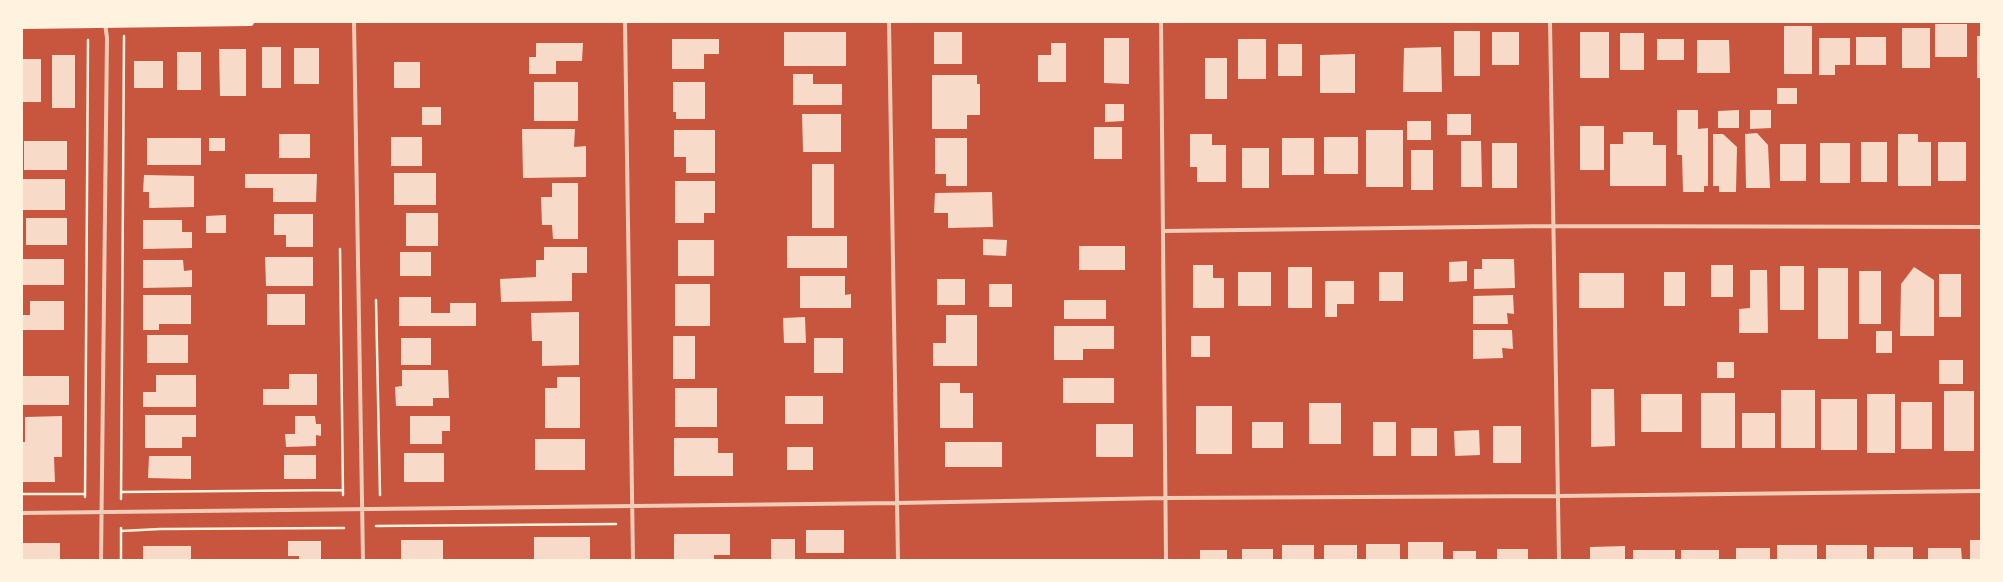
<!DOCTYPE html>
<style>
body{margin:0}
#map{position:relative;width:2003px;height:582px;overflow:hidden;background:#c8553d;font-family:Helvetica,sans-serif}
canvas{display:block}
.frame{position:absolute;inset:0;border:23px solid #fff3e0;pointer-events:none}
</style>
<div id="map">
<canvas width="2003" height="582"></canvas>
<div class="frame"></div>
</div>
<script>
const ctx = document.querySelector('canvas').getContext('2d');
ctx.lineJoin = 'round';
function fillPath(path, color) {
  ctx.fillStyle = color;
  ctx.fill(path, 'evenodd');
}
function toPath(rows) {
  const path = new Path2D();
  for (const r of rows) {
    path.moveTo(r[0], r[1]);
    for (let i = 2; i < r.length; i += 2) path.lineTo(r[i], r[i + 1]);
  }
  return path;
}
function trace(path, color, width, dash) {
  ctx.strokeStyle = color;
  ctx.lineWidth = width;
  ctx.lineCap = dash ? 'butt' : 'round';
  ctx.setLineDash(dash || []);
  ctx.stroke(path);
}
fillPath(toPath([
 [1935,24,1967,24,1967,57,1935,57],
 [1784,26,1812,26,1812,74,1784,74],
 [1902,28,1930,28,1930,68,1902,68],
 [1454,31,1480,31,1480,76,1454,76],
 [784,32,846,32,846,66,784,66],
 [934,32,962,32,962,64,934,64],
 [1492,32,1519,32,1519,65,1492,65],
 [1580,32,1609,32,1609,78,1580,78],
 [1620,33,1644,33,1644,70,1620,70],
 [1977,36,1981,36,1981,78,1977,78],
 [1856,37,1886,37,1886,65,1856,65],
 [1104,38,1129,38,1129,84,1104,83],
 [1819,38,1850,38,1850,65,1835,65,1835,75,1819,75],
 [672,39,719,39,719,54,704,54,704,69,672,69],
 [1238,39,1266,39,1266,79,1238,79],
 [1657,39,1684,39,1684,60,1657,60],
 [1697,40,1729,40,1730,73,1697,73],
 [536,43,583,43,582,61,556,61,556,74,529,74,529,57,536,57],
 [1051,43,1066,43,1066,82,1038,82,1038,55,1051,55],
 [1278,44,1302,44,1302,76,1278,76],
 [262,47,281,47,281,88,262,88],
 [1441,47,1442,92,1403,92,1404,48],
 [294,48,319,48,319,84,294,84],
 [219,49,246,49,246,96,220,96],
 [177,52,201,52,201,90,177,90],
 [1355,54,1355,93,1320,93,1320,55],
 [52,55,75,55,75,108,52,108],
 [1205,58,1227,58,1227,99,1205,99],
 [22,59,41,59,41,102,22,102],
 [134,61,163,61,163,88,134,88],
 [394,62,420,62,420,88,394,88],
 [793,74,813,74,813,84,842,84,842,105,793,105],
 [932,75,977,75,977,84,980,84,980,115,967,115,967,129,932,129],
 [534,82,578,82,578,121,534,121],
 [673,82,705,82,705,119,676,119,676,112,673,112],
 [1777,88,1797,88,1797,104,1777,104],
 [1105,104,1124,104,1124,121,1105,122],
 [422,107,441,107,441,125,422,125],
 [1677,110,1698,110,1698,129,1708,128,1708,186,1704,186,1704,192,1683,192,1682,155,1677,155],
 [1739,110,1739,128,1718,128,1718,111],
 [1750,110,1771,110,1771,128,1750,129],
 [802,114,841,114,841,152,803,152],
 [1447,114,1471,114,1471,135,1447,135],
 [1407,121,1431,121,1431,140,1407,140],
 [1580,126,1604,126,1604,170,1580,170],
 [1094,127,1122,127,1122,159,1094,159],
 [522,129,575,129,574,147,586,146,586,177,523,178],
 [674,130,715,130,715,173,686,173,686,157,674,157],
 [1366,130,1403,130,1403,187,1366,187],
 [1623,132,1653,132,1653,145,1666,145,1666,186,1610,186,1610,144,1623,144],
 [1757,133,1768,145,1770,188,1746,188,1745,134],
 [279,134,310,134,310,158,279,158],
 [1190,134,1212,134,1212,145,1226,145,1226,182,1197,182,1197,167,1190,167],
 [1713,134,1723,134,1737,147,1736,192,1719,192,1719,186,1713,186],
 [1898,134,1918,134,1918,142,1931,142,1931,186,1898,186],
 [391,137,422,137,422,166,391,166],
 [1324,137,1358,137,1358,174,1324,174],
 [147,138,201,138,201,165,147,165],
 [209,138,225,138,225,151,209,151],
 [935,138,967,138,967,186,946,186,946,174,935,174],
 [1282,138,1314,138,1314,175,1282,175],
 [24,141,67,141,67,170,24,170],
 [1461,141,1481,141,1482,187,1461,187],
 [1861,142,1887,142,1887,182,1861,182],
 [1938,142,1966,142,1966,181,1938,181],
 [1492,143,1517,143,1517,188,1492,188],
 [1820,143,1850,143,1850,183,1820,183],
 [1780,144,1806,144,1806,181,1780,181],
 [1242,148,1269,148,1269,188,1242,188],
 [1411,150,1433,150,1433,190,1411,190],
 [812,164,834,164,834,228,812,228],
 [394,173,436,173,436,205,394,205],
 [245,174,317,174,316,202,273,202,273,188,245,188],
 [144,175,194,176,194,207,149,208,149,192,143,192],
 [22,179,65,179,65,210,22,210],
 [675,181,715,181,715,213,704,213,704,223,675,223],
 [552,183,578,183,578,239,553,239,552,225,542,225,541,197,552,197],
 [992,192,993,227,948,228,948,213,934,213,935,193],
 [406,213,438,213,438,246,406,246],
 [274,214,313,214,313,247,286,247,286,235,274,235],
 [226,215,226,233,206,233,206,216],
 [26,218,67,218,67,245,26,245],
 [143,220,182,220,182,232,192,232,192,248,143,249],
 [787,236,847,236,847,268,787,268],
 [983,239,1007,240,1006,256,983,255],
 [678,240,714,240,714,276,678,276],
 [1079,246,1125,246,1125,270,1079,270],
 [544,247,587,247,587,273,572,273,572,301,501,302,500,279,536,277,536,260,544,260],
 [400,252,431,252,431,276,400,276],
 [265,257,313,257,313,286,266,286],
 [22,259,64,259,64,285,22,285],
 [1482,259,1514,259,1515,288,1474,289,1474,269,1482,269],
 [143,260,183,260,184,271,192,270,192,287,143,288],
 [1467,261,1467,281,1449,282,1449,262],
 [1193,265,1213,265,1213,278,1224,278,1224,308,1193,308],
 [1711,265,1733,265,1733,297,1711,297],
 [1780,266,1804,266,1804,310,1780,310],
 [1288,267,1312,267,1312,308,1288,308],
 [1914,267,1934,280,1934,336,1900,336,1901,284],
 [1818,268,1848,268,1848,339,1818,339],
 [1750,270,1767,270,1768,333,1739,333,1739,309,1750,308],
 [1859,271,1881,271,1881,324,1859,324],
 [1238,272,1271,272,1271,306,1238,306],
 [1379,272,1403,272,1403,301,1379,301],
 [1664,272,1685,272,1685,306,1664,306],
 [1579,273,1624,273,1624,308,1579,308],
 [1939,274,1961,274,1961,317,1939,317],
 [800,276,845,276,845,295,851,294,851,308,800,308],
 [937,279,965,279,965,305,937,305],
 [1325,281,1354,281,1354,304,1337,304,1337,317,1325,317],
 [675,284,710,284,710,326,675,326],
 [989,284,1012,284,1012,307,989,307],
 [267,294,305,294,305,325,267,325],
 [143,295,191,295,191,324,159,324,159,330,143,330],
 [1513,295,1514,314,1507,313,1508,324,1473,324,1473,296],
 [399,297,431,297,431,313,450,313,450,303,476,303,476,326,399,326],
 [1064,300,1106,300,1106,319,1064,319],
 [30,301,64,301,64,330,22,330,22,315,30,315],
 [579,312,579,365,542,366,542,341,532,341,531,313],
 [946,315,977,315,977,366,933,366,933,343,946,343],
 [805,317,806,343,784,343,783,318],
 [1054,326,1114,326,1114,349,1083,349,1083,360,1054,360],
 [1473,330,1512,330,1513,349,1502,348,1503,358,1473,359],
 [1876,331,1892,331,1892,353,1876,353],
 [147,335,188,335,188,363,147,363],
 [673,336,695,336,695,379,673,379],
 [1191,336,1210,336,1210,357,1191,357],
 [401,338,431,338,431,365,401,365],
 [814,338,843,338,843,373,814,373],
 [1939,360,1963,360,1963,384,1939,384],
 [1717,362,1734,362,1734,378,1717,378],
 [402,370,448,370,449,398,433,398,433,406,396,406,395,387,402,386],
 [289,374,317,374,317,405,263,405,263,389,289,389],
 [156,375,196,375,196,407,143,407,143,392,156,392],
 [22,376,69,376,69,405,22,405],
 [557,377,580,377,580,428,545,428,545,388,557,388],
 [1063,378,1114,378,1114,403,1063,403],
 [940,383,960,383,960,393,973,393,973,428,940,428],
 [675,388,717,388,717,427,675,427],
 [1591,389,1614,389,1615,446,1591,447],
 [1781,390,1815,390,1815,448,1781,448],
 [1944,391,1974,391,1974,451,1944,451],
 [1701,393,1735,393,1735,448,1701,448],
 [1641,394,1682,394,1682,432,1641,432],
 [1867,394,1895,394,1895,453,1867,453],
 [785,396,823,396,823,424,785,424],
 [1821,399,1857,399,1857,450,1821,450],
 [1901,402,1932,402,1932,449,1901,449],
 [1309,403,1341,403,1341,444,1309,444],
 [1196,406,1232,406,1232,454,1196,454],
 [1742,413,1775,413,1775,448,1742,448],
 [145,415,196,415,196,437,182,437,182,448,145,448],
 [62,416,62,457,54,457,55,482,22,482,22,442,25,442,25,417],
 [295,416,315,416,316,424,321,424,321,436,316,435,316,446,286,447,285,434,295,434],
 [410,416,450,416,450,431,442,431,442,444,410,444],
 [1252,422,1283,422,1283,448,1252,448],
 [1373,422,1396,422,1396,456,1373,456],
 [1096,424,1133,424,1133,457,1096,457],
 [1493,426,1521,426,1521,463,1493,463],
 [1411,428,1437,428,1437,456,1411,456],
 [1479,430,1480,455,1455,456,1454,431],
 [674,438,718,438,718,453,733,453,733,476,674,476],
 [535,439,585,439,585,470,535,470],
 [945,442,1002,442,1002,467,945,467],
 [787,447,813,447,813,470,787,470],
 [404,453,444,453,444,482,404,482],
 [284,455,316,455,316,479,284,479],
 [149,456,191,456,191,479,148,478],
 [806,530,844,530,844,553,806,553],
 [674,534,730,534,730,555,714,555,714,560,674,560],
 [534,537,590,537,590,560,534,560],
 [771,539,795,539,795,560,771,560],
 [401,540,443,540,443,560,401,560],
 [1970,540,1981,540,1981,560,1970,560],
 [288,541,321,541,321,560,299,560,299,556,288,556],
 [1408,542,1443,542,1443,560,1408,560],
 [22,543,60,543,60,560,22,560],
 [1366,544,1400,544,1400,560,1366,560],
 [1282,545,1314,545,1314,560,1282,560],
 [1324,545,1357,545,1357,560,1324,560],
 [1777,545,1817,545,1817,560,1777,560],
 [1826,545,1867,545,1867,560,1826,560],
 [143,546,191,546,191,560,143,560],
 [1625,546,1625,560,1590,560,1590,547],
 [1874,547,1913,547,1913,560,1874,560],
 [1736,548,1770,548,1770,560,1736,560],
 [1928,548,1961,548,1962,560,1928,560],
 [1242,549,1273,549,1273,560,1242,560],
 [1497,549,1528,549,1528,560,1497,560],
 [1200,550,1227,550,1227,560,1200,560],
 [1633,550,1675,550,1675,560,1633,560],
 [1681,550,1719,550,1719,560,1681,560],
 [1453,551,1476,551,1476,560,1453,560]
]), '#f7dbc8');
trace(toPath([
 [340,249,343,495],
 [376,300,380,495],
 [121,492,343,490],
 [22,494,85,494],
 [85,497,88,40],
 [121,499,124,36],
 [376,526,616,524],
 [121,531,160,529,344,528],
 [121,560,121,528]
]), '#fff3e0', 2.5);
trace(toPath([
 [354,22,363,560],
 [625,22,633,560],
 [889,22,898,560],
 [1161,22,1166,560],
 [1550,22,1559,560],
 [1163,231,1552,226,1981,227],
 [22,513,897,503,1165,498,1558,496,1981,491],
 [101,560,107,38,105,23]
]), '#f1ccb7', 4);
trace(toPath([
 [22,25,250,22]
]), '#fff3e0', 8);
</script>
